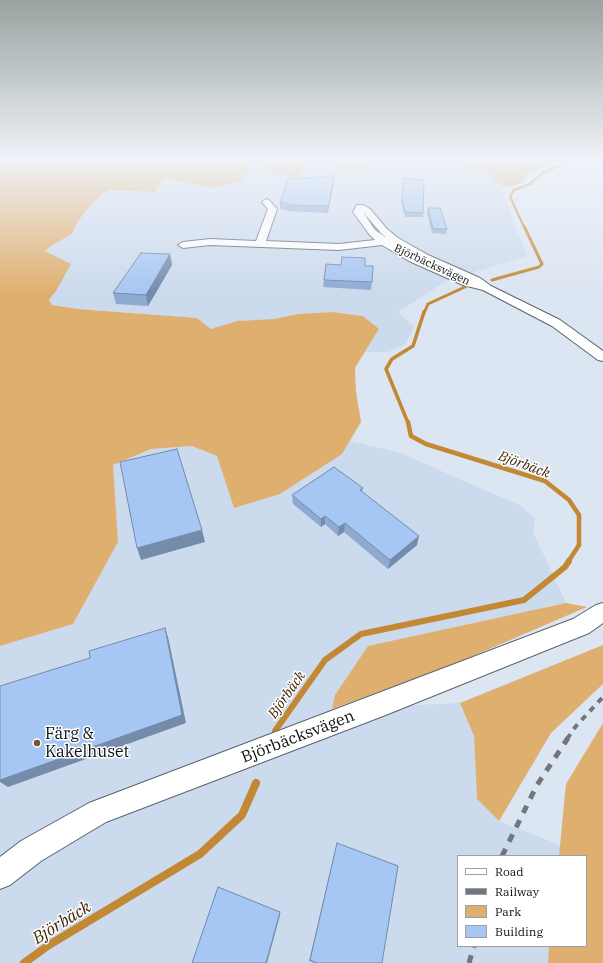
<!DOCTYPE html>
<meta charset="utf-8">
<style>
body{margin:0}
#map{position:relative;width:603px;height:963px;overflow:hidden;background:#dce5f2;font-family:"IBM Plex Serif",serif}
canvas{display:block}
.legend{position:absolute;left:457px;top:855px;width:130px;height:92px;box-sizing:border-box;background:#fff;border:1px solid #9e9fa1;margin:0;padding:5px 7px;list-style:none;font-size:12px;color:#0d1015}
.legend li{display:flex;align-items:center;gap:8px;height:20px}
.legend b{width:20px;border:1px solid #9e9fa1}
</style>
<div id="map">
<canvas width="603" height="963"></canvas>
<ul class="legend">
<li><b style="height:5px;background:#fff"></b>Road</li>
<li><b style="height:5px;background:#70767e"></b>Railway</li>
<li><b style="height:11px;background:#dfaf70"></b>Park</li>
<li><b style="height:11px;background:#a6c6f3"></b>Building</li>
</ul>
</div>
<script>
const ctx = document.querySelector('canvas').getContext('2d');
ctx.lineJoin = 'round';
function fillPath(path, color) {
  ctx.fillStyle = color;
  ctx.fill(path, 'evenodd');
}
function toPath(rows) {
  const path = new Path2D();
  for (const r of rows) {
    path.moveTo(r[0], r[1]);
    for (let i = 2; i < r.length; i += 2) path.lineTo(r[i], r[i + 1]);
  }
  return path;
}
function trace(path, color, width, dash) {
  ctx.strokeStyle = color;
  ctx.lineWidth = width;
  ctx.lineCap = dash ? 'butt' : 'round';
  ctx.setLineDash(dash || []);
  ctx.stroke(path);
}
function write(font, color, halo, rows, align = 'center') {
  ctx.font = font + ' "IBM Plex Serif",serif';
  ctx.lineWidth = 3;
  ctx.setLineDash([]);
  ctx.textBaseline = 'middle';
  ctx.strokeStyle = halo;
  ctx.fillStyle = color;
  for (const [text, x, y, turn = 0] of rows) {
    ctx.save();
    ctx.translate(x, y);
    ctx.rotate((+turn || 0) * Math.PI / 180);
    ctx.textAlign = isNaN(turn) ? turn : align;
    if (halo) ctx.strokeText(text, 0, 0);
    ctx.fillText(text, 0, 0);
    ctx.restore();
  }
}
fillPath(toPath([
 [393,158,421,158,489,174,500,185,527,256,448,280,398,312,413,326,412,332,404,345,388,352,365,352,379,330,363,316,332,312,298,314,274,319,237,321,211,329,197,318,78,309,52,305,49,300,56,291,45,252,51,246,72,234,78,221,87,210,100,196,109,190,155,192,164,179,213,188,241,182,251,169,243,166,254,162,278,175,299,176,306,165,310,164,342,169,366,168,380,165],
 [349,441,398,452,521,506,535,519,533,532,566,603,547,606,332,709,460,703,474,736,477,799,499,821,560,845,559,856,458,856,458,946,549,946,548,963,0,963,0,646,73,624,118,542,113,465,151,449,192,446,217,456,234,508,342,454]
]), '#ccdaed');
fillPath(toPath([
 [0,158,393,158,380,165,366,168,342,169,310,164,306,165,299,176,295,177,278,175,254,162,244,166,251,169,241,182,213,188,164,179,155,192,109,190,100,196,87,210,78,221,72,234,51,246,45,251,71,264,56,291,49,300,52,305,78,309,197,318,211,329,237,321,274,319,298,314,332,312,363,316,379,329,355,368,356,392,361,422,342,454,280,494,234,508,217,456,192,446,151,449,113,465,118,542,73,624,0,646],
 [421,158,564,158,526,174,523,182,509,187,500,185,489,174],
 [566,603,587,607,445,668,332,709,335,695,368,646],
 [603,645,603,684,551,733,499,821,477,799,474,736,460,703],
 [603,723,603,963,548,963,549,946,586,946,586,856,559,856,566,784]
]), '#dfaf70');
trace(toPath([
 [524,227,510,197,514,190,530,184,541,174,552,169,573,161,596,158]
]), '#c28833', 2);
trace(toPath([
 [492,280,539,267,542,264,524,226],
 [424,313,428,304,467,286]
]), '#c28833', 3);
trace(toPath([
 [408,423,386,369,392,359,413,346,424,312]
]), '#c28833', 3.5);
trace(toPath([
 [408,422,411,436,426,444,545,481,569,500,579,515,579,545,568,562]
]), '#c28833', 4.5);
trace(toPath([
 [275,731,325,660,361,634,524,600,565,567,569,561]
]), '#c28833', 6);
trace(toPath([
 [24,963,49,945,200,854,242,815,256,783]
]), '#c28833', 8);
const minor = toPath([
 [266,199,269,200,277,209,266,241,339,244,375,240,369,234,353,212,357,205,363,205,370,209,387,229,398,238,428,255,480,278,491,286,560,320,603,351,603,361,598,360,552,326,483,290,463,285,409,261,382,245,339,250,210,245,183,248,178,245,183,242,210,239,256,241,268,209,262,202,266,199],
 [363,212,381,233,387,238,375,230,363,212],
 [603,603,603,623,589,633,383,716,106,822,41,861,10,885,0,889,0,857,21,841,89,803,573,619,596,605,603,603]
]);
trace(minor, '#5c646f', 2);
fillPath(minor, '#fff');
trace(toPath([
 [567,739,576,726,603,697]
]), '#70767e', 4, [6, 6]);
trace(toPath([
 [502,856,537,785,568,738],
 [469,963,474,946]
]), '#70767e', 5, [8, 8]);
fillPath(toPath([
 [404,178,423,213,423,217,405,217,401,202],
 [334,182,328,211,327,213,287,211,287,210,280,209,280,203],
 [428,208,447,229,446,234,432,233,427,213],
 [170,254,172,265,148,306,116,304,113,293],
 [365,266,372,282,371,290,323,287,324,280],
 [363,488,362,492,417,545,388,569,344,532,338,536,325,524,321,527,293,504,292,495],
 [337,843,382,963,314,963,309,961]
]), '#8faad1');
fillPath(toPath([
 [334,176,334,182,328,211,327,213,327,206],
 [170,254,172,265,148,306,146,295],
 [325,516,325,524,321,527,321,519],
 [345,523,344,532,338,536,339,527],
 [202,530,205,542,141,560,137,548],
 [419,536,417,545,388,569,390,560],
 [165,628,168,637,186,723,8,787,0,782,0,780],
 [280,912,280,915,267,963,266,963]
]), '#748baa');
const building = toPath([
 [334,176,329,205,327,206,287,205,287,203,280,203,288,179,334,176],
 [404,178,424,180,423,213,405,212,402,198,404,178],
 [428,208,440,208,447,229,433,229,428,208],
 [141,253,170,254,146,295,113,293,141,253],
 [342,257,365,258,365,266,373,266,372,282,324,280,326,264,341,265,342,257],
 [177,449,202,530,137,548,120,462,177,449],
 [334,467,363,488,360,490,419,536,390,560,345,523,339,527,325,516,321,519,292,495,334,467],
 [165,628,182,715,0,780,0,686,90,658,89,651,165,628],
 [337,843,398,866,382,963,317,963,310,960,337,843],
 [218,887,280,912,266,963,192,963,218,887]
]);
fillPath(building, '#a6c6f3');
trace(building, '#748baa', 1);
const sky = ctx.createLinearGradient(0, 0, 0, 293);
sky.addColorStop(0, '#99a2a0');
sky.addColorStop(0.54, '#eff3f9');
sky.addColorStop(1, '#eff3f900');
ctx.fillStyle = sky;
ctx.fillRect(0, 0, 603, 293);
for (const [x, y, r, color] of [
 [37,743,4,"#75562b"]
]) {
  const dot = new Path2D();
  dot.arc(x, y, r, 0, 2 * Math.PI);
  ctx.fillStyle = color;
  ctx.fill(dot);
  trace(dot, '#fff', 1.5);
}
write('11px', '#0d1015', '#fff', [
 ["Björbäcksvägen",432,265,25]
]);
write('italic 14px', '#3f2703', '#fff', [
 ["Björbäck",524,465,20],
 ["Björbäck",287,695,-55]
]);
write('16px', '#0d1015', '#fff', [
 ["Färg &",45,734],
 ["Kakelhuset",45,752]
], 'left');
write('16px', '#0d1015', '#fff', [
 ["Björbäcksvägen",298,737,-21]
]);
write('italic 17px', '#3f2703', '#fff', [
 ["Björbäck",62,923,-32]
]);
</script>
